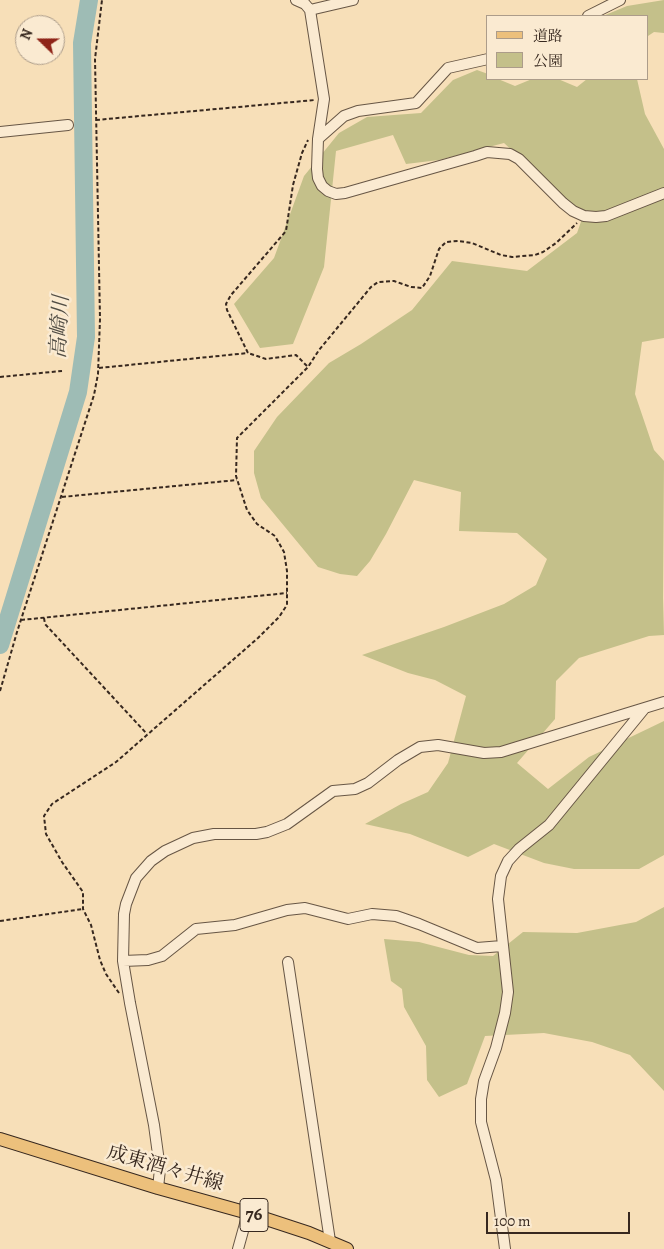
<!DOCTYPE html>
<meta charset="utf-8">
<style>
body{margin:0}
#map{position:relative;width:664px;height:1249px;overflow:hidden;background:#f7dfb8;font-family:Alegreya,"Noto Serif JP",serif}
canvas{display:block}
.legend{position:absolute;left:486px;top:15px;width:162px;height:65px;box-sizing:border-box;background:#faead1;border:1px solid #ac9c8a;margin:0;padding:6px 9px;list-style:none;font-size:15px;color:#37281f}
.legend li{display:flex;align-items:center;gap:10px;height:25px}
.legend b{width:25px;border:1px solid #ac9c8a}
.north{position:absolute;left:15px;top:15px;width:50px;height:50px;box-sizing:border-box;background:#faead1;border:1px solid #ac9c8a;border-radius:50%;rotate:292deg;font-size:14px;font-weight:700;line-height:20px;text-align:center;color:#37281f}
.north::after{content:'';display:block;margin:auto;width:18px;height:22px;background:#8f2418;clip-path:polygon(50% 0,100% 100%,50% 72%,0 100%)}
.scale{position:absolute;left:486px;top:1212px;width:144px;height:22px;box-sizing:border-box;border:2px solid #37281f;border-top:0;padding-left:6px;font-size:15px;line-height:18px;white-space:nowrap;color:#37281f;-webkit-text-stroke:4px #faead1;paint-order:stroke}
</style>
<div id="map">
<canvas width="664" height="1249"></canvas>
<ul class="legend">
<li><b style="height:6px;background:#ecc07c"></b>道路</li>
<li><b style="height:14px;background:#c4c08a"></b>公園</li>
</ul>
<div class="north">N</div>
<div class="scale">100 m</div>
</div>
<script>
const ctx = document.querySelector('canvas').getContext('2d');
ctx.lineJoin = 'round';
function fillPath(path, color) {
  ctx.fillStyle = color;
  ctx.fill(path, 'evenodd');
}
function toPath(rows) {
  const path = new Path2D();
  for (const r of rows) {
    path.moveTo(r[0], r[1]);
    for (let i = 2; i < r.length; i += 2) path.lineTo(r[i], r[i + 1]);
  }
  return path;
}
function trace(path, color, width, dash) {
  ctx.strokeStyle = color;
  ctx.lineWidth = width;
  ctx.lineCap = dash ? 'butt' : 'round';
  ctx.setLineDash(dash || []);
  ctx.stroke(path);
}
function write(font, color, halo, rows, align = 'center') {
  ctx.font = font + ' Alegreya,"Noto Serif JP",serif';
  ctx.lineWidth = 5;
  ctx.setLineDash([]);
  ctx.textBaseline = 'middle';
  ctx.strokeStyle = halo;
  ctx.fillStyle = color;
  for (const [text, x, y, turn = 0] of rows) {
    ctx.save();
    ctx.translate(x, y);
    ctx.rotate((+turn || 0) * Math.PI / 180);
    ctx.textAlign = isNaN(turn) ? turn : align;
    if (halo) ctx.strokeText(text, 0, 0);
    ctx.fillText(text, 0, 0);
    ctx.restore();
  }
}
fillPath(toPath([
 [664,0,664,33,654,32,648,36,648,16,603,16,627,6],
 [477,70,488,74,488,79,498,79,515,86,532,79,558,79,577,87,587,79,637,79,645,114,664,149,664,338,642,342,635,394,654,450,664,461,663,598,664,635,649,636,579,658,556,681,555,719,517,763,548,789,589,757,664,721,664,855,639,869,574,869,544,863,494,844,468,857,410,834,365,824,401,804,428,792,448,763,466,696,435,680,408,673,362,655,444,627,504,604,536,585,547,559,517,533,459,531,461,492,414,480,386,534,370,561,357,576,340,574,318,567,261,498,254,473,254,451,277,417,329,363,361,344,412,310,452,261,527,271,577,233,583,216,504,143,439,160,406,164,393,135,336,151,324,267,293,344,260,348,234,304,274,258,304,176,339,133,367,117,421,113,453,80],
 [664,907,664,1091,630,1055,592,1042,544,1033,485,1036,467,1084,439,1097,427,1080,426,1046,404,1007,402,989,391,981,384,939,419,942,469,955,493,956,523,932,577,933,636,922]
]), '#c4c08a');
trace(toPath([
 [0,645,78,392,86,337,82,43,89,0]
]), '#9ebcb5', 18);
const minor = toPath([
 [296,0,305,4,310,10,324,99,318,139,317,169,318,178,322,186,328,191,336,194,345,193,475,156,487,152,510,154,519,159,563,203,573,211,584,216,596,217,606,216,664,193],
 [310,10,353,0],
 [588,16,620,0],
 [0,132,68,125],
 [318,139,344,116,358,111,416,103,448,68,488,59],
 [123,961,148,960,162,956,196,929,235,925,287,910,305,908,348,919,372,914,396,916,419,924,477,948,502,946],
 [288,962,330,1241],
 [158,1188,160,1169,154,1125,130,1003,123,961,124,914,126,904,136,878,151,861,165,851,193,838,214,834,256,834,267,832,287,824,333,791,355,789,368,783,398,760,420,747,438,745,484,753,501,752,664,702],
 [238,1249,248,1213],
 [505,1249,496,1180,481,1122,481,1099,484,1081,496,1048,505,1013,508,992,498,899,501,876,508,861,519,849,549,825,644,709]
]);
const major = toPath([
 [0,1139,158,1188,248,1213,309,1233,347,1249]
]);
trace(minor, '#675645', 12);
trace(major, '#37281f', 14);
trace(toPath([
 [96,120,315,100],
 [307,366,296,355,266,359,248,353,227,310,226,304,231,295,286,231,293,185,302,153,308,140],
 [99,368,248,353],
 [0,377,62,371],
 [62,497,237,480],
 [44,618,45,624,147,734],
 [21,620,287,593],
 [0,691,17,632,94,395,98,374,100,319,95,59,102,0],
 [0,921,83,909],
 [119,993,106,974,100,960,91,925,83,909,83,892,62,862,46,834,44,816,52,804,116,762,258,638,279,617,287,605,287,571,284,552,275,536,257,524,247,510,236,476,237,438,308,367,319,350,371,287,378,282,394,281,411,287,422,288,430,276,439,249,446,242,458,241,472,243,501,255,512,257,535,255,543,252,556,243,577,223]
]), '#37281f', 2, [4, 2.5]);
trace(minor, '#faead1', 10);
trace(major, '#ecc07c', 12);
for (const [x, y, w] of [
 [254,1215,28]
]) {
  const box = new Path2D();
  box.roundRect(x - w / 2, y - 16.5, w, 33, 4);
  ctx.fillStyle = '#faead1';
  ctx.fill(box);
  trace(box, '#37281f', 1);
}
write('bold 19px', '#37281f', null, [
 ["76",254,1215]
]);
write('20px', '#37281f', '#faead1', [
 ["成東酒々井線",165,1169,16]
]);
write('italic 21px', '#514d44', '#faead1', [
 ["高崎川",61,327,-87]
]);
</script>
